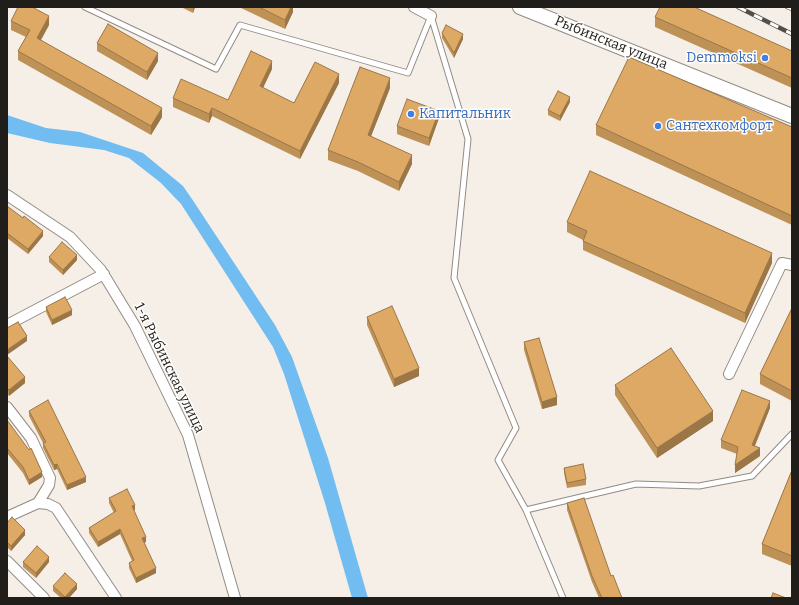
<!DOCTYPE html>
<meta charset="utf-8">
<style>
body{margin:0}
#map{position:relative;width:799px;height:605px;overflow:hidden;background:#f6efe7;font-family:Bitter,serif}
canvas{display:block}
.frame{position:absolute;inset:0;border:8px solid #201e1b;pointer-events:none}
</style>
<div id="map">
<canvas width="799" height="605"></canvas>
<div class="frame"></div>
</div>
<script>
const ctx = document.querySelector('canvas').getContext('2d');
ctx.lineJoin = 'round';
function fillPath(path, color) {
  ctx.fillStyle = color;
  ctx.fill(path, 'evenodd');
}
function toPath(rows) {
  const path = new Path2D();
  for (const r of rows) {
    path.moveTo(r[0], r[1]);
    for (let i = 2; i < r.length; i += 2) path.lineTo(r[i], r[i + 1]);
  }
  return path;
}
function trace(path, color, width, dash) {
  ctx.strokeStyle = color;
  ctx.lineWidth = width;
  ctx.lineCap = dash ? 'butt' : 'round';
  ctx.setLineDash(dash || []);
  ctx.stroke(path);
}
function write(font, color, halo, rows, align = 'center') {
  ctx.font = font + ' Bitter,serif';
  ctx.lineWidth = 3;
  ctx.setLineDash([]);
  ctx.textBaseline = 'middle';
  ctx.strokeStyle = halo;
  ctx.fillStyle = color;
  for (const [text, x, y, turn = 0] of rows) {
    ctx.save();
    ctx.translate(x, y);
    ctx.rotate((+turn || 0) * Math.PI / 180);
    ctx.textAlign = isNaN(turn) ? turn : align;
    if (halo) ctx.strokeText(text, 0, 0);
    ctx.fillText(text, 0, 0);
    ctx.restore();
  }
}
fillPath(toPath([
 [7,115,46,128,80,132,143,153,183,186,192,199,275,325,292,357,328,458,368,598,352,598,325,503,284,374,273,347,181,204,161,183,129,158,104,150,50,143,7,133]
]), '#71bcf0');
const lane = toPath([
 [85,7,216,69,240,25,408,73,431,16],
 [431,16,468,139,454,278,516,428,498,460,526,510,563,598],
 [526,510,636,484,699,486,752,476,792,434]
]);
const street = toPath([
 [414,7,431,16],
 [7,195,70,237,101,270,135,326,188,435,235,598],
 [7,325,104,274],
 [729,374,782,263,792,265],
 [7,407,31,438,50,478,49,485,38,503,7,517],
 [38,503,48,504,56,508,116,598],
 [7,561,44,598]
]);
const secondary = toPath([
 [520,7,792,116]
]);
trace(lane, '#928b84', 7);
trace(street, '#928b84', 12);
trace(secondary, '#928b84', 16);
trace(lane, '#fff', 5);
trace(street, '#fff', 10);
trace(secondary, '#fff', 14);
const rail = toPath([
 [738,7,792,34],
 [787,7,792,9]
]);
trace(rail, '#524f4a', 4.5);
trace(rail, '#fffefc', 3, [9]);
fillPath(toPath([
 [181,7,195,7,193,13],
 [239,7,293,7,293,12,285,29],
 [655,17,792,51,792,88,655,27],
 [11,21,49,25,41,40,162,117,151,135,18,60,18,51,26,37,11,30],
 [442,33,463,39,454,58,442,38],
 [97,43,158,61,147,80,97,51],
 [272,69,263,88,294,103,339,83,300,159,212,116,209,123,173,107,173,98,228,100],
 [390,88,371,136,412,164,399,191,358,171,328,160,328,150],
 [570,102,560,121,548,115,548,110],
 [439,118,429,146,397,134,397,126],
 [596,125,792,127,792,225,596,135],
 [7,206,43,236,28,254,7,238],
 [567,222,772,263,745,323,583,250,583,240,567,232],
 [49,257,77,260,63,275,49,262],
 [46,307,72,315,52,325,46,312],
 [792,308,792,401,760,384,760,374],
 [367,317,419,376,394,387,367,325],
 [524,342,557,405,542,409,524,350],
 [7,357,25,383,9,396,7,393],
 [615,385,713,421,657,458,615,395],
 [770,408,755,446,760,456,735,473,737,454,721,448,721,440],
 [29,411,86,482,67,490,57,469,54,470,43,448,43,443,29,416],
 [7,420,42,477,29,485,23,473,7,453],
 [564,468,586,479,586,485,567,488,564,473],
 [792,470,792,566,762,554,762,544],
 [109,498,135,510,134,510,146,542,144,543,156,573,136,583,129,568,129,563,132,561,120,534,98,547,89,533,89,528,114,513,109,503],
 [567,503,622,598,599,598,592,582,567,510],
 [7,523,25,535,11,551,7,547],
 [23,562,49,562,36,578,23,567],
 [53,586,77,589,69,598,61,598,53,591]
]), '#be9157');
fillPath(toPath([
 [193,7,195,7,193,13],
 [291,7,293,7,293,12,285,29,285,20],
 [49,16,49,25,37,47,37,38],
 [463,34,463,39,454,58,454,53],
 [158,53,158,61,147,80,147,72],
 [272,61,272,69,260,94,260,86],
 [339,74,339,83,300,159,300,151],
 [390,78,390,88,368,144,368,135],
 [570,97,570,102,560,121,560,116],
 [162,108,162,117,151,135,151,126],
 [212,108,212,116,209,123,209,114],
 [439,111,439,118,429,146,429,138],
 [412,155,412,164,399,191,399,182],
 [43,231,43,236,28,254,28,249],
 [772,253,772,263,745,323,745,313],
 [77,255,77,260,63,275,63,270],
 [72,310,72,315,52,325,52,320],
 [27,336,27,341,7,355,7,350],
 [419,368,419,376,394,387,394,379],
 [25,377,25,383,9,396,9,390],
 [557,397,557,405,542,409,542,402],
 [770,401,770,408,752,452,752,445],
 [713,411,713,421,657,458,657,448],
 [760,448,760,456,735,473,735,465],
 [57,464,57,469,54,470,54,465],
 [42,472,42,477,29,485,29,480],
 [86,477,86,482,67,490,67,485],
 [135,505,135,510,132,511,132,506],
 [120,529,120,534,98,547,98,542],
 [25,530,25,535,11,551,11,546],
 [146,537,146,542,142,543,142,538],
 [49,557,49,562,36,578,36,573],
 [156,568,156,573,136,583,136,578],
 [77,584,77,589,69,598,65,598,65,597]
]), '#9b7647');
const building = toPath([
 [18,7,32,7,49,16,37,38,162,108,151,126,18,51,30,30,11,21,18,7],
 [259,7,291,7,285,20,259,7],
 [660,7,694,7,792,51,792,78,655,17,660,7],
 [108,24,158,53,147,72,97,43,108,24],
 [446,25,463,34,454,53,442,33,446,25],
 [251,51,272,61,260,86,294,103,315,62,339,74,300,151,212,108,209,114,173,98,181,79,228,100,251,51],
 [629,57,792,127,792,216,596,125,629,57],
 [360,67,390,78,368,135,412,155,399,182,358,162,328,150,360,67],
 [558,91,570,97,560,116,548,110,558,91],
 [407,99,439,111,429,138,397,126,407,99],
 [590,171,772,253,745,313,583,241,587,231,567,222,590,171],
 [7,206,23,218,24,216,43,231,28,249,7,233,7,206],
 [62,242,77,255,63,270,49,257,62,242],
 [65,297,72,310,52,320,46,307,65,297],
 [392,306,419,368,394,379,367,317,392,306],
 [792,308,792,391,760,374,792,308],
 [18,322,27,336,7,350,7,328,18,322],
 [539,338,557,397,542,402,524,342,539,338],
 [671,348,713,411,657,448,615,385,671,348],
 [7,356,25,377,9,390,7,388,7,356],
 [742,390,770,401,752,445,760,448,735,465,738,447,721,440,742,390],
 [48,400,86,477,67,485,57,464,54,465,43,443,46,442,29,411,48,400],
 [7,420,29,450,31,448,42,472,29,480,23,467,7,448,7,420],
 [583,464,586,479,567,483,564,468,583,464],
 [792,470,792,556,762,544,792,470],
 [127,489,135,505,132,506,146,537,142,538,156,568,136,578,129,563,134,560,120,529,98,542,89,528,116,511,109,498,127,489],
 [584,498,611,576,613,575,622,598,602,598,592,576,567,503,584,498],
 [12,517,25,530,11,546,7,542,7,523,12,517],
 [37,546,49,557,36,573,23,562,37,546],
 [65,573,77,584,65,597,53,586,65,573],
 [773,593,786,598,771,598,773,593]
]);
fillPath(building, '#dda965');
trace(building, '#9b7647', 1);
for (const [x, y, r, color] of [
 [765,58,4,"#3f7fe0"],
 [411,114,4,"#3f7fe0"],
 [658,126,4,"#3f7fe0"]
]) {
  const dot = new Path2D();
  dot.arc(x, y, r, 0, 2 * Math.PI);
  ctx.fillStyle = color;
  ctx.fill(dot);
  trace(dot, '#fffefc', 1.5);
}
write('14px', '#201e1b', '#fffefc', [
 ["Рыбинская улица",611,43,22],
 ["1-я Рыбинская улица",169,368,64]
]);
write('14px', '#366cbe', '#fffefc', [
 ["Demmoksi",757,58,"right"],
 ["Капитальник",419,114],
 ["Сантехкомфорт",666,126]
], 'left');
</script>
